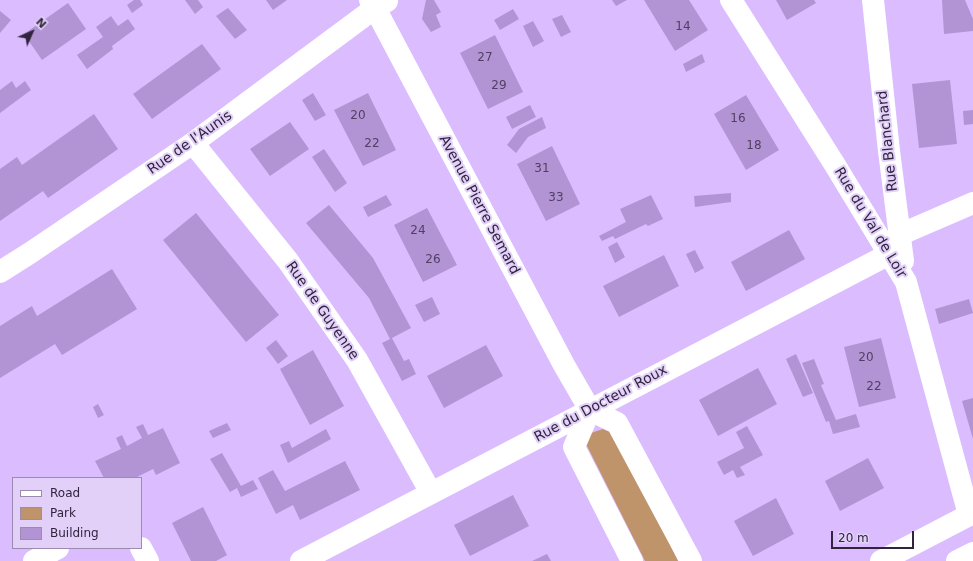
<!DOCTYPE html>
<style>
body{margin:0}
#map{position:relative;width:973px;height:561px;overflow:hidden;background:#dbbcff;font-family:"DejaVu Sans",sans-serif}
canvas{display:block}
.legend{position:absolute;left:12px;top:477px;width:130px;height:72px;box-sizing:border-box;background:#e2d0f8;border:1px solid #9b8bae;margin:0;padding:5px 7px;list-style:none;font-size:12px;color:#30243e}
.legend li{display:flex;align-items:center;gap:8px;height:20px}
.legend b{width:20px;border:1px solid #9b8bae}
.north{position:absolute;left:12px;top:12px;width:40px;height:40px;-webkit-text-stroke:3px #e2d0f8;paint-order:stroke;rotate:45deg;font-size:11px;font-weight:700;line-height:16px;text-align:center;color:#30243e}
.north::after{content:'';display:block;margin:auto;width:14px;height:18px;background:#30243e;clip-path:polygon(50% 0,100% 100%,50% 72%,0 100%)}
.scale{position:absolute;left:831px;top:531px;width:83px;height:18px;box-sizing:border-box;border:2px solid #30243e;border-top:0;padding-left:5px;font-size:12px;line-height:14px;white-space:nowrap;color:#30243e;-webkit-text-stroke:3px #e2d0f8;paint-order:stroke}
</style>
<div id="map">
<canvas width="973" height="561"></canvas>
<ul class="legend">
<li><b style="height:5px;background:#fff"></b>Road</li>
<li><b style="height:11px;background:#bf946a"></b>Park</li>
<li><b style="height:11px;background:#b294d4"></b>Building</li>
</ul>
<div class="north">N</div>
<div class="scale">20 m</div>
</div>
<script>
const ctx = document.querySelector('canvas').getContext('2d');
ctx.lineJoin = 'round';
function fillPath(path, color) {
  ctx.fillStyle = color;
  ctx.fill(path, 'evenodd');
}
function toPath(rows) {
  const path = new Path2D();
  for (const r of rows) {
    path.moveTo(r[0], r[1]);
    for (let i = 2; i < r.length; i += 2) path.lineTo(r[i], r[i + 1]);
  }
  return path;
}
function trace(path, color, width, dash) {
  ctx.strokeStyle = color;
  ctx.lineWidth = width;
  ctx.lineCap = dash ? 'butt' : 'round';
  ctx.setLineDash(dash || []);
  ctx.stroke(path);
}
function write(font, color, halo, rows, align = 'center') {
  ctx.font = font + ' "DejaVu Sans",sans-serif';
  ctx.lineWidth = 4;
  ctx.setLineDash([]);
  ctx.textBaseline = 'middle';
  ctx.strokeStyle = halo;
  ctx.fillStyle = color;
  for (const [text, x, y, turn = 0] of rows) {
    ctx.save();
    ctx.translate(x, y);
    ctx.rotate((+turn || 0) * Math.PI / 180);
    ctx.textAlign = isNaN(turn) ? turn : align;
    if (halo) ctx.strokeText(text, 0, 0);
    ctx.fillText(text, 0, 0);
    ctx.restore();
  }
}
fillPath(toPath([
 [603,429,612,433,640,483,678,561,645,561,585,442,591,433]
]), '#bf946a');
fillPath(toPath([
 [134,0,140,0,143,5,132,13,127,5],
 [185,0,198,0,203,7,195,14],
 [266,0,287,0,273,10],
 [426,0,434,0,441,12,436,15,441,27,431,32,422,19],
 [612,0,627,0,616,6],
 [644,0,689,0,708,30,675,51],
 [776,0,814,0,816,3,787,20],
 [942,0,965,0,973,19,973,31,944,34],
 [68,3,86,29,42,60,24,34],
 [228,8,247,30,235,39,216,16],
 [513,9,519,19,500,30,494,20],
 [0,11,11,20,0,33],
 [562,15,571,32,561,37,552,19],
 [111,16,118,26,128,19,135,29,112,46,113,49,87,69,77,55,103,37,96,27],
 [533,21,544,41,533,47,523,26],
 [495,35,523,92,488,109,460,53],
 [202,44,221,69,152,119,133,94],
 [702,54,705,62,686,72,683,64],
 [950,80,957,144,919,148,912,84],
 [12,81,16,88,25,81,31,90,0,113,0,90],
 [313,93,326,115,315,121,302,100],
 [368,93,396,150,363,166,334,110],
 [746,95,779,150,746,170,714,114],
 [530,105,536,117,512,129,506,117],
 [973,110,973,124,964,125,963,111],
 [94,114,118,149,48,198,43,191,0,221,0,169,17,157,22,165],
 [542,117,546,128,528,137,516,153,507,145,519,129],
 [290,122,309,149,270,176,250,149],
 [552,146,580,204,546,221,517,164],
 [324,149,347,183,335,192,312,157],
 [731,193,731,202,695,207,694,196],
 [386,195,392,205,368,217,363,207],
 [651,195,663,219,648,226,646,224,615,239,613,236,602,241,599,236,626,222,620,209],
 [329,205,373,258,411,328,392,338,404,361,409,359,416,374,402,381,382,343,390,339,369,298,306,223],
 [427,208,457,265,423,282,394,225],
 [196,213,279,315,246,342,163,240],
 [789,230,805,259,746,291,731,262],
 [617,242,625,257,615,263,608,247],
 [695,250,704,268,695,273,686,254],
 [664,255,679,286,619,317,603,286],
 [112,269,137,309,62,355,55,344,0,378,0,326,32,306,37,316],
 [432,297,440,314,424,322,415,305],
 [969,299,973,313,939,324,935,309],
 [881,338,896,398,859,407,844,347],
 [276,340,288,356,278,364,266,348],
 [486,345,503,376,444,408,427,376],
 [313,350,344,406,310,425,280,369],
 [796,354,813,393,803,397,786,359],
 [814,359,824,384,821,385,836,420,856,414,860,427,833,434,829,421,826,422,802,363],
 [758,368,777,404,718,436,699,400],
 [973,398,973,439,962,401],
 [98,404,104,415,98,418,93,407],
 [227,423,231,430,213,438,209,431],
 [143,424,148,435,163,428,180,463,156,475,153,469,135,478,104,478,95,461,121,449,116,438,122,435,127,446,142,438,136,427],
 [747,426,763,455,740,467,745,475,737,478,733,470,724,475,717,462,744,448,736,432],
 [326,429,331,439,288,463,280,445,289,441,292,448],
 [222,453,241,486,253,480,258,489,241,497,237,488,230,492,210,459],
 [868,458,884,488,840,511,825,481],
 [345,461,360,490,300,520,293,505,276,514,258,478,273,470,285,491],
 [513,495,529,526,470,556,454,525],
 [776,498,794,534,753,556,734,521],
 [203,507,227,555,216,561,191,561,172,523],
 [547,554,551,561,532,561]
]), '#b294d4');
trace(toPath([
 [370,0,375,8,564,365,590,410,617,423,691,561],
 [731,0,835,165,906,282,969,515],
 [873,0,889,151,903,261],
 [193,143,288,261,357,360,431,493],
 [899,235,973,203],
 [0,272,30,253,193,143,375,8,387,1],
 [590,410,574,447,632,561],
 [141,548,148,561],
 [34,561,58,548],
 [301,561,901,248]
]), '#fff', 22);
trace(toPath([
 [881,561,973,513],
 [957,561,973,553]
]), '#fff', 22);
write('12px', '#504064', null, [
 ["14",683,27],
 ["27",485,58],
 ["29",499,86],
 ["20",358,116],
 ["16",738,119],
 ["22",372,144],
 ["18",754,146],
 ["31",542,169],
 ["33",556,198],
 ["24",418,231],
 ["26",433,260],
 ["20",866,358],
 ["22",874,387]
]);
write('14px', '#30243e', '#e2d0f8', [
 ["Rue Blanchard",888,141,-96],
 ["Rue de l'Aunis",190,143,-35],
 ["Avenue Pierre Semard",479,205,62],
 ["Rue du Val de Loir",870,223,59],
 ["Rue de Guyenne",322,311,55],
 ["Rue du Docteur Roux",601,404,-28]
]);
</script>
